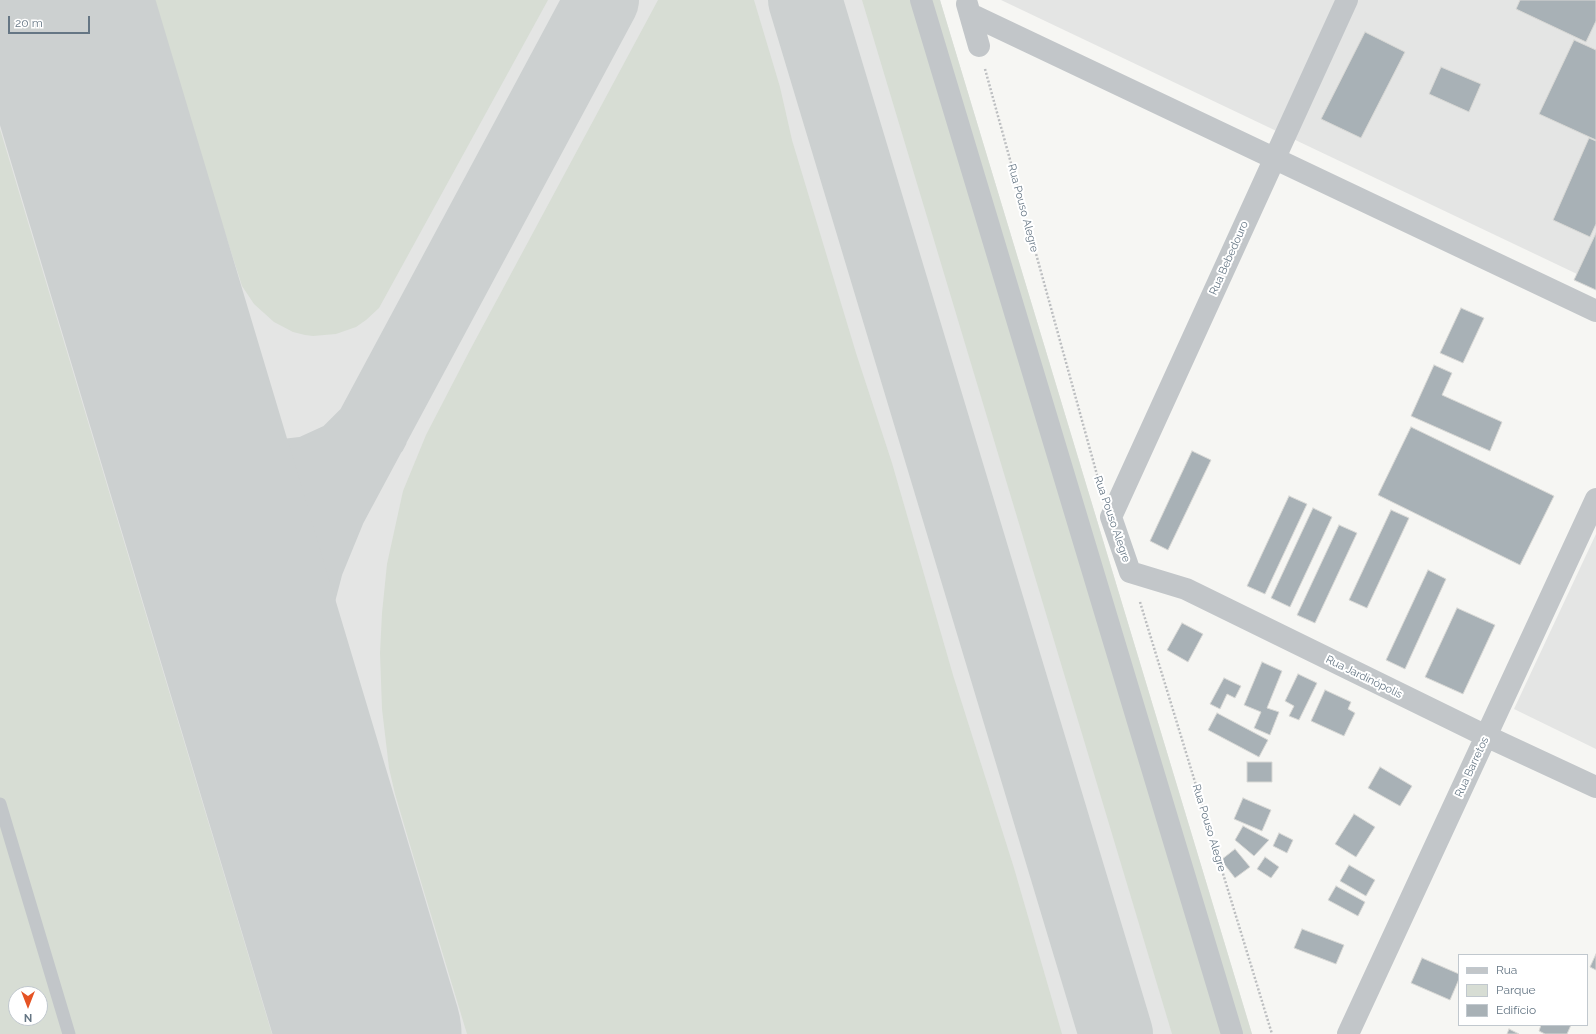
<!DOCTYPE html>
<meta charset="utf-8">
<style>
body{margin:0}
#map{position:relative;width:1596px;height:1034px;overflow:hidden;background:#f6f6f3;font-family:Raleway,sans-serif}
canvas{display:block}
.legend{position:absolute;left:1458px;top:954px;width:130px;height:72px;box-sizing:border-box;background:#fff;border:1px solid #c1c8ce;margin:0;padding:5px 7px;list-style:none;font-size:12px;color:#657684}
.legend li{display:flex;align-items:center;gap:8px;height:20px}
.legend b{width:20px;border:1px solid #c1c8ce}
.north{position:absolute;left:8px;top:986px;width:40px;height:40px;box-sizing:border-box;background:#fff;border:1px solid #c1c8ce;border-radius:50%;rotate:180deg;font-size:11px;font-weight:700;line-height:16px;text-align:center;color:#657684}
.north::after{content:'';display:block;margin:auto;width:14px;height:18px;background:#e55324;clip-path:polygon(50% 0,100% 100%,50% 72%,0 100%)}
.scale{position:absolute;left:8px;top:16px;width:82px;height:18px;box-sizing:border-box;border:2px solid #657684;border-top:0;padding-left:5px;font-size:12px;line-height:14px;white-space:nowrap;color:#657684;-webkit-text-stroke:3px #fff;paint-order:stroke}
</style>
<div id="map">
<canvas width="1596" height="1034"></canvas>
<ul class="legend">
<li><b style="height:5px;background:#c2c6c9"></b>Rua</li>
<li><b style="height:11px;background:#d7ddd4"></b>Parque</li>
<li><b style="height:11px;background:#a8b1b6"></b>Edifício</li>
</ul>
<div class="north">N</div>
<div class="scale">20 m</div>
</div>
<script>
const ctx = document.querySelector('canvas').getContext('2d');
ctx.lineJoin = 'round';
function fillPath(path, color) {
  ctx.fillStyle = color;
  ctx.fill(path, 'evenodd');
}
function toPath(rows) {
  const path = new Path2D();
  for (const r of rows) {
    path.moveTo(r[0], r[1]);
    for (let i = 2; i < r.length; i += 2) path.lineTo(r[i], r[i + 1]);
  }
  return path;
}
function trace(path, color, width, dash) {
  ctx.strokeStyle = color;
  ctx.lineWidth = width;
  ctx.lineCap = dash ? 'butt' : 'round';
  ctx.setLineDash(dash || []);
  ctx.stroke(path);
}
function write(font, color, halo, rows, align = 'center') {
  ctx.font = font + ' Raleway,sans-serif';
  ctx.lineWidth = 4;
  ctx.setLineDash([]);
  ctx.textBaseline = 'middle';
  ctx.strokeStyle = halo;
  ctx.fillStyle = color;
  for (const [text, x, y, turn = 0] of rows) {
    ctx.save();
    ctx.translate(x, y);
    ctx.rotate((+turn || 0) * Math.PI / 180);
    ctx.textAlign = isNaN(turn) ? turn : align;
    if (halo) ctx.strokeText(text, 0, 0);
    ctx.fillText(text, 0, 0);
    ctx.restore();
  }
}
fillPath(toPath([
 [0,0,940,0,1252,1034,0,1034],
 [16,994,40,994,40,1018,16,1018],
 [1001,0,1596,0,1596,283],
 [1596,534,1596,749,1514,709]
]), '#e4e5e4');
fillPath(toPath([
 [154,0,548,0,379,308,366,320,356,327,336,334,313,336,305,335,293,332,274,322,254,304,242,286,182,98],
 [658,0,754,0,780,87,792,140,856,353,892,463,953,675,1014,868,1062,1034,467,1034,415,862,395,794,389,768,382,709,380,653,382,613,387,564,403,491,426,435,470,350],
 [862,0,940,0,1252,1034,1172,1034],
 [0,129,272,1034,0,1034],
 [16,994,40,994,40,1018,16,1018]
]), '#d7ddd4');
trace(toPath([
 [805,0,1116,1034],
 [184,419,207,447,238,467,276,477,310,473,345,457,372,430],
 [279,735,290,628,307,563,330,507,602,0]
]), '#ccd0d0', 74);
trace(toPath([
 [59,0,369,1034]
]), '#ccd0d0', 185);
const building = toPath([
 [1520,0,1596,0,1596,21,1586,42,1516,9,1520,0],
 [1365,32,1405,52,1361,138,1321,119,1365,32],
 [1574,40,1596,50,1596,140,1539,114,1574,40],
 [1441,67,1481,84,1469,112,1429,94,1441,67],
 [1589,138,1596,141,1596,224,1590,237,1553,220,1589,138],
 [1596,233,1596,290,1574,280,1596,233],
 [1461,308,1484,318,1463,363,1440,353,1461,308],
 [1434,365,1452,373,1442,395,1502,422,1490,451,1411,416,1434,365],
 [1411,427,1554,496,1520,565,1378,495,1411,427],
 [1192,451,1211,460,1168,550,1150,541,1192,451],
 [1289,496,1307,504,1265,594,1247,586,1289,496],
 [1313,508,1332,517,1290,607,1271,598,1313,508],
 [1391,510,1409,518,1367,608,1349,600,1391,510],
 [1339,525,1357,533,1315,623,1297,615,1339,525],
 [1428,570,1446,579,1405,669,1386,660,1428,570],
 [1457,608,1495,625,1463,694,1425,677,1457,608],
 [1182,623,1203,634,1188,662,1167,650,1182,623],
 [1262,662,1282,671,1267,708,1279,712,1270,735,1254,728,1261,712,1244,705,1262,662],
 [1298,674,1317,683,1299,720,1289,716,1294,706,1285,701,1298,674],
 [1224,678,1241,686,1235,698,1227,694,1220,709,1210,704,1224,678],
 [1325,690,1351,702,1348,709,1355,713,1344,736,1311,721,1325,690],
 [1217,713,1268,740,1259,757,1208,730,1217,713],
 [1247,762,1272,762,1272,782,1247,782,1247,762],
 [1380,767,1412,786,1400,806,1368,788,1380,767],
 [1243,798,1271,810,1262,831,1234,819,1243,798],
 [1354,814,1375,827,1356,857,1335,844,1354,814],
 [1243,826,1269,840,1254,856,1235,840,1243,826],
 [1279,833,1293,840,1287,853,1273,846,1279,833],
 [1235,849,1250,867,1235,878,1221,860,1235,849],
 [1265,857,1279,867,1271,878,1257,869,1265,857],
 [1349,865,1375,880,1366,896,1340,881,1349,865],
 [1336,886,1365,902,1358,916,1328,900,1336,886],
 [1302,929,1344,945,1336,964,1294,948,1302,929],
 [1596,954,1596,970,1590,967,1596,954],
 [1422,958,1459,974,1459,979,1450,1000,1411,983,1422,958],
 [1541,1025,1571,1025,1567,1034,1545,1034,1539,1031,1541,1025],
 [1509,1029,1519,1034,1507,1034,1509,1029]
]);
fillPath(building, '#a8b1b6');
trace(building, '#d8d8d5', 1);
trace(toPath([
 [985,69,1099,482],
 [1140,602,1272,1034]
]), '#bcbec0', 2.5, [2, 2]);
trace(toPath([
 [0,804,69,1034]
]), '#c2c6c9', 13);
trace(toPath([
 [921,0,1232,1034],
 [1347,0,1111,517,1130,572,1186,589,1486,736,1596,787],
 [967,4,979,46],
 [970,14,1596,311],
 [1348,1034,1596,499]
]), '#c2c6c9', 22);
write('11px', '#657684', '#fff', [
 ["Rua Pouso Alegre",1023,208,75],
 ["Rua Bebedouro",1229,258,-66],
 ["Rua Pouso Alegre",1112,519,71],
 ["Rua Jardinópolis",1364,677,26],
 ["Rua Barretos",1472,767,-65],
 ["Rua Pouso Alegre",1209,828,73]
]);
</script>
